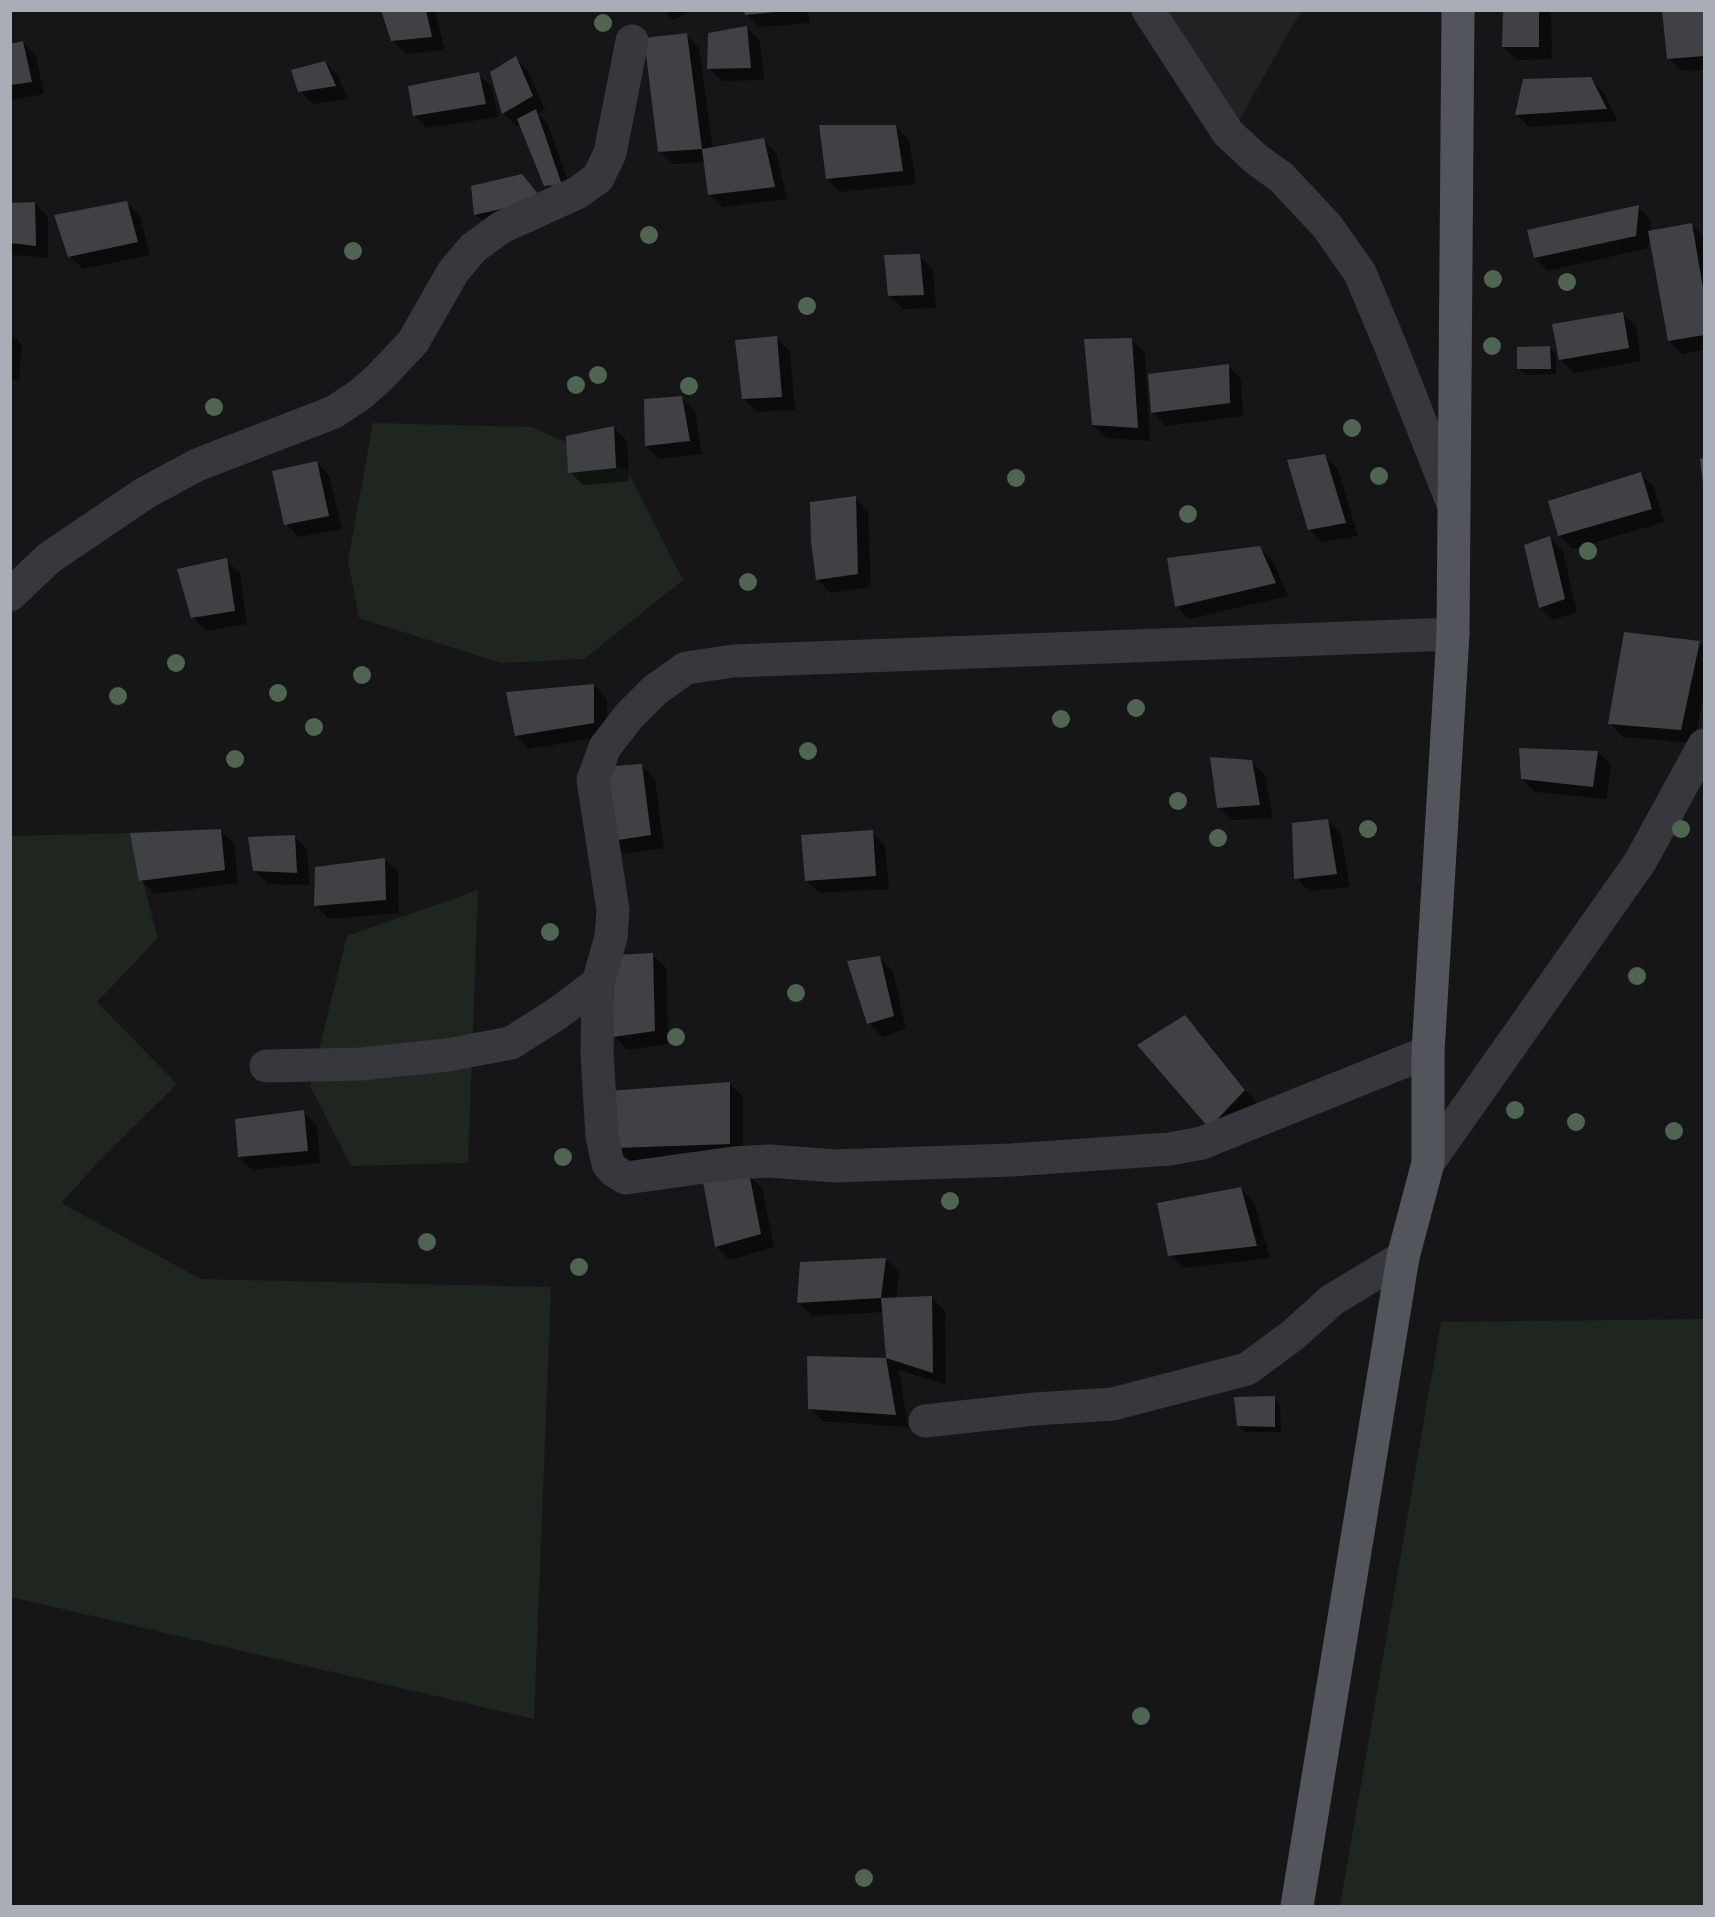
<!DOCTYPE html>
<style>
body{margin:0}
#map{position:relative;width:1715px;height:1917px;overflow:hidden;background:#161618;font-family:Commissioner,sans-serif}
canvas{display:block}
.frame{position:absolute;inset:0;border:12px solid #a8adb8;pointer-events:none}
</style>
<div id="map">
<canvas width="1715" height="1917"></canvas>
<div class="frame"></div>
</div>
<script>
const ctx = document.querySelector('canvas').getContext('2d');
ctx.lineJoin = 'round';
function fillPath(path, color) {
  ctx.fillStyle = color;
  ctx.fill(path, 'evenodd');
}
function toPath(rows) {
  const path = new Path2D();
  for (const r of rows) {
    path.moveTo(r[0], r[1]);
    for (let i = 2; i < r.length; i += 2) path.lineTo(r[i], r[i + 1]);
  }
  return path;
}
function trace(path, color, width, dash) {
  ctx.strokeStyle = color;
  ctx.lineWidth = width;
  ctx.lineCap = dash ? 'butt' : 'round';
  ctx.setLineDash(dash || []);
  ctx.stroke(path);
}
fillPath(toPath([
 [1157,11,1301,11,1234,129]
]), '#222225');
fillPath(toPath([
 [373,423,532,427,627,470,683,580,584,659,501,663,359,618,348,561],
 [130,833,158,938,97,1002,177,1084,103,1157,61,1203,201,1279,551,1287,534,1719,11,1597,11,836],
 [478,890,468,1163,351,1166,310,1086,347,936],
 [1704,1319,1704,1906,1340,1906,1441,1322]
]), '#1e261f');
fillPath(toPath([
 [383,10,435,10,445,50,406,54,392,40],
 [664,10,694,10,673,20],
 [745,10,808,10,810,23,759,27,746,14],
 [1504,10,1551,10,1552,59,1517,60,1503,47],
 [1664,10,1704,10,1704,70,1682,71,1668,58],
 [747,28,760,41,764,80,722,81,709,68],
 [686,35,699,48,713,149,763,140,776,153,787,199,722,207,709,194,705,162,673,164,660,151],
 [23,42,36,56,44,94,10,100,10,45],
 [515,58,528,71,545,110,538,114,548,124,574,198,558,199,545,185,520,124,516,126,503,113],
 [325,62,338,76,348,99,313,104,300,91],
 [478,74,492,87,498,117,427,128,414,115],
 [1590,78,1603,92,1618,121,1529,127,1516,114],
 [895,126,909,140,916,184,840,192,827,179],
 [522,175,555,213,489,228,476,214],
 [126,202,140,216,150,255,83,269,70,256],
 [35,203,48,217,48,258,13,255,10,253,10,204],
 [1638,207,1651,220,1650,232,1691,224,1704,237,1704,350,1682,354,1669,341,1650,236,1648,248,1548,271,1535,258],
 [919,256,933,269,936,308,903,309,890,295],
 [1622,313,1636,326,1641,361,1574,373,1560,359],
 [10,333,22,344,19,380,10,380],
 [776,338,790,351,795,410,757,412,744,399],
 [1131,339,1145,353,1150,441,1107,438,1093,425],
 [1550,348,1556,354,1556,374,1525,375,1519,369],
 [1228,366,1241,379,1243,416,1166,426,1153,413],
 [682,398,695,411,702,454,659,459,646,446],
 [614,428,627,441,629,481,583,485,570,472],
 [1324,455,1338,469,1358,536,1323,542,1309,529],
 [316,462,329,475,342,529,299,537,286,524],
 [1641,474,1654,487,1664,522,1573,549,1560,536,1550,502],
 [855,498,868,511,871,587,831,593,818,580],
 [1550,538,1563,551,1577,612,1553,620,1540,607],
 [1260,548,1273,561,1288,596,1189,619,1176,606],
 [226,560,240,573,247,624,206,631,193,617],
 [1699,642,1704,648,1704,692,1694,743,1623,737,1610,723],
 [594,685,607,699,607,736,529,749,516,736],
 [1598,752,1611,765,1606,799,1535,792,1522,779],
 [1251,762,1265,775,1273,818,1231,820,1218,807],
 [642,766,655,779,664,848,625,854,612,841],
 [1328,821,1341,834,1350,887,1309,891,1296,878],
 [221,831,234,844,238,883,154,894,141,880],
 [872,832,885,845,889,889,819,893,806,880],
 [294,836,307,850,310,885,268,884,254,870],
 [385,859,398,873,399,913,329,919,316,906],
 [652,954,666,968,668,1044,628,1050,614,1036],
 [880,958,893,971,906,1029,882,1037,869,1023],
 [1185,1017,1198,1030,1257,1104,1223,1140],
 [729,1083,743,1097,743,1157,630,1161,617,1148],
 [303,1112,317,1125,320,1163,252,1170,239,1156],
 [749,1175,762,1188,774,1247,729,1260,716,1246],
 [1240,1188,1254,1202,1270,1258,1183,1268,1170,1255],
 [886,1259,899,1272,896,1299,932,1298,945,1311,946,1385,899,1370,908,1427,823,1421,810,1408,809,1358,888,1359,884,1312,812,1316,799,1303,802,1263],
 [1274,1398,1280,1404,1281,1432,1245,1432,1239,1426]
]), '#0007');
fillPath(toPath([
 [381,10,426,10,432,37,391,41],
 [744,10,776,10,776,12,745,15],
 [1503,10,1539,10,1539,47,1502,47],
 [1662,10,1704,10,1704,56,1667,59],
 [747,26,751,68,707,69,708,33],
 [687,33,702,149,764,138,775,187,708,195,702,149,658,152,644,38],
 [23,41,32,82,10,85,10,44],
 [516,56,533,96,502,114,490,72],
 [325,61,336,86,298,92,291,70],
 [479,72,486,104,413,116,408,86],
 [1591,77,1607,109,1515,115,1523,79],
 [536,109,562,185,544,186,517,119],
 [819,125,896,125,903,171,826,179],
 [522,174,543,200,474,215,471,186],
 [127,201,138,242,68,257,54,215],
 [35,202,36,246,10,243,10,203],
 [1639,205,1636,236,1534,258,1527,230],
 [1692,223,1704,294,1704,335,1668,341,1648,231],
 [920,254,924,295,888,296,884,255],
 [1623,312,1629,348,1559,360,1552,324],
 [777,336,782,397,742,399,735,340],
 [1132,338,1138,428,1092,425,1084,339],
 [1550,346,1551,369,1517,369,1517,347],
 [1229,364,1230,403,1151,413,1148,374],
 [682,396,690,441,645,446,644,399],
 [614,426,616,468,568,473,566,436],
 [1325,454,1346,523,1308,530,1287,460],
 [1704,458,1704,483,1703,483,1700,459],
 [317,461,329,516,284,525,272,471],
 [1641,472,1652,509,1558,536,1548,501],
 [856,496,858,574,816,580,811,542,810,502],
 [1550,536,1565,599,1539,608,1524,545],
 [1260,546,1276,583,1175,607,1167,558],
 [227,558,235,611,191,618,177,569],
 [1624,632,1700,641,1681,730,1608,724],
 [594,684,594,723,515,736,506,692],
 [1519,748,1598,751,1593,787,1521,779],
 [1210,757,1252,760,1260,805,1217,808],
 [642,764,651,835,611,841,600,767],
 [1328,819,1337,874,1294,879,1292,823],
 [221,829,225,870,139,881,130,833],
 [873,830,876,876,805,881,801,835],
 [295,835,297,873,253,871,248,837],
 [385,858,386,900,314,906,315,867],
 [653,953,655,1031,613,1037,614,955],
 [880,956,894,1016,867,1024,847,961],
 [1185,1015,1245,1090,1209,1128,1137,1045],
 [730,1082,730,1144,615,1148,608,1091],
 [304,1110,308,1151,238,1157,235,1119],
 [749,1173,761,1234,715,1247,702,1176],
 [1241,1187,1257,1246,1168,1256,1157,1203],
 [886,1258,881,1298,797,1303,800,1262],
 [932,1296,933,1373,886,1358,881,1298],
 [807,1356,886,1358,896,1415,808,1409],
 [1275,1396,1275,1427,1237,1426,1234,1397]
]), '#404145');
trace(toPath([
 [1148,10,1228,133,1256,159,1281,177,1327,226,1360,273,1391,347,1453,504],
 [10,595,49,558,145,493,197,465,334,412,361,394,380,377,413,342,453,272,473,248,502,227,577,193,598,178,610,153,632,41],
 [1428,1052,1202,1143,1170,1149,1011,1160,835,1166,769,1161,733,1163,626,1178,614,1171,608,1164,602,1137,597,1053,598,983,611,937,613,910,593,780,605,747,629,716,655,690,686,668,733,661,1453,634],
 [266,1066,361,1064,447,1055,511,1043,558,1013,598,983],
 [1428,1163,1640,862,1704,745],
 [925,1421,1035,1409,1113,1404,1247,1369,1293,1335,1332,1300,1403,1257]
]), '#37383d', 33);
trace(toPath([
 [1297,1906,1403,1257,1428,1163,1428,1052,1453,634,1458,10]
]), '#53555c', 33);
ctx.fillStyle = '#506452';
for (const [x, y] of [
 [603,23],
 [649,235],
 [353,251],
 [1493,279],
 [1567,282],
 [807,306],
 [1492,346],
 [598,375],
 [576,385],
 [689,386],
 [214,407],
 [1352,428],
 [1379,476],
 [1016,478],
 [1188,514],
 [1588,551],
 [748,582],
 [176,663],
 [362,675],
 [278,693],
 [118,696],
 [1136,708],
 [1061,719],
 [314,727],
 [808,751],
 [235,759],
 [1178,801],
 [1368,829],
 [1681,829],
 [1218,838],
 [550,932],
 [1637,976],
 [796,993],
 [676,1037],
 [1515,1110],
 [1576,1122],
 [1674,1131],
 [563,1157],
 [950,1201],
 [427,1242],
 [579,1267],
 [1141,1716],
 [864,1878]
]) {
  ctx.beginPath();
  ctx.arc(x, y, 9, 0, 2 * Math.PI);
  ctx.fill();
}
</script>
